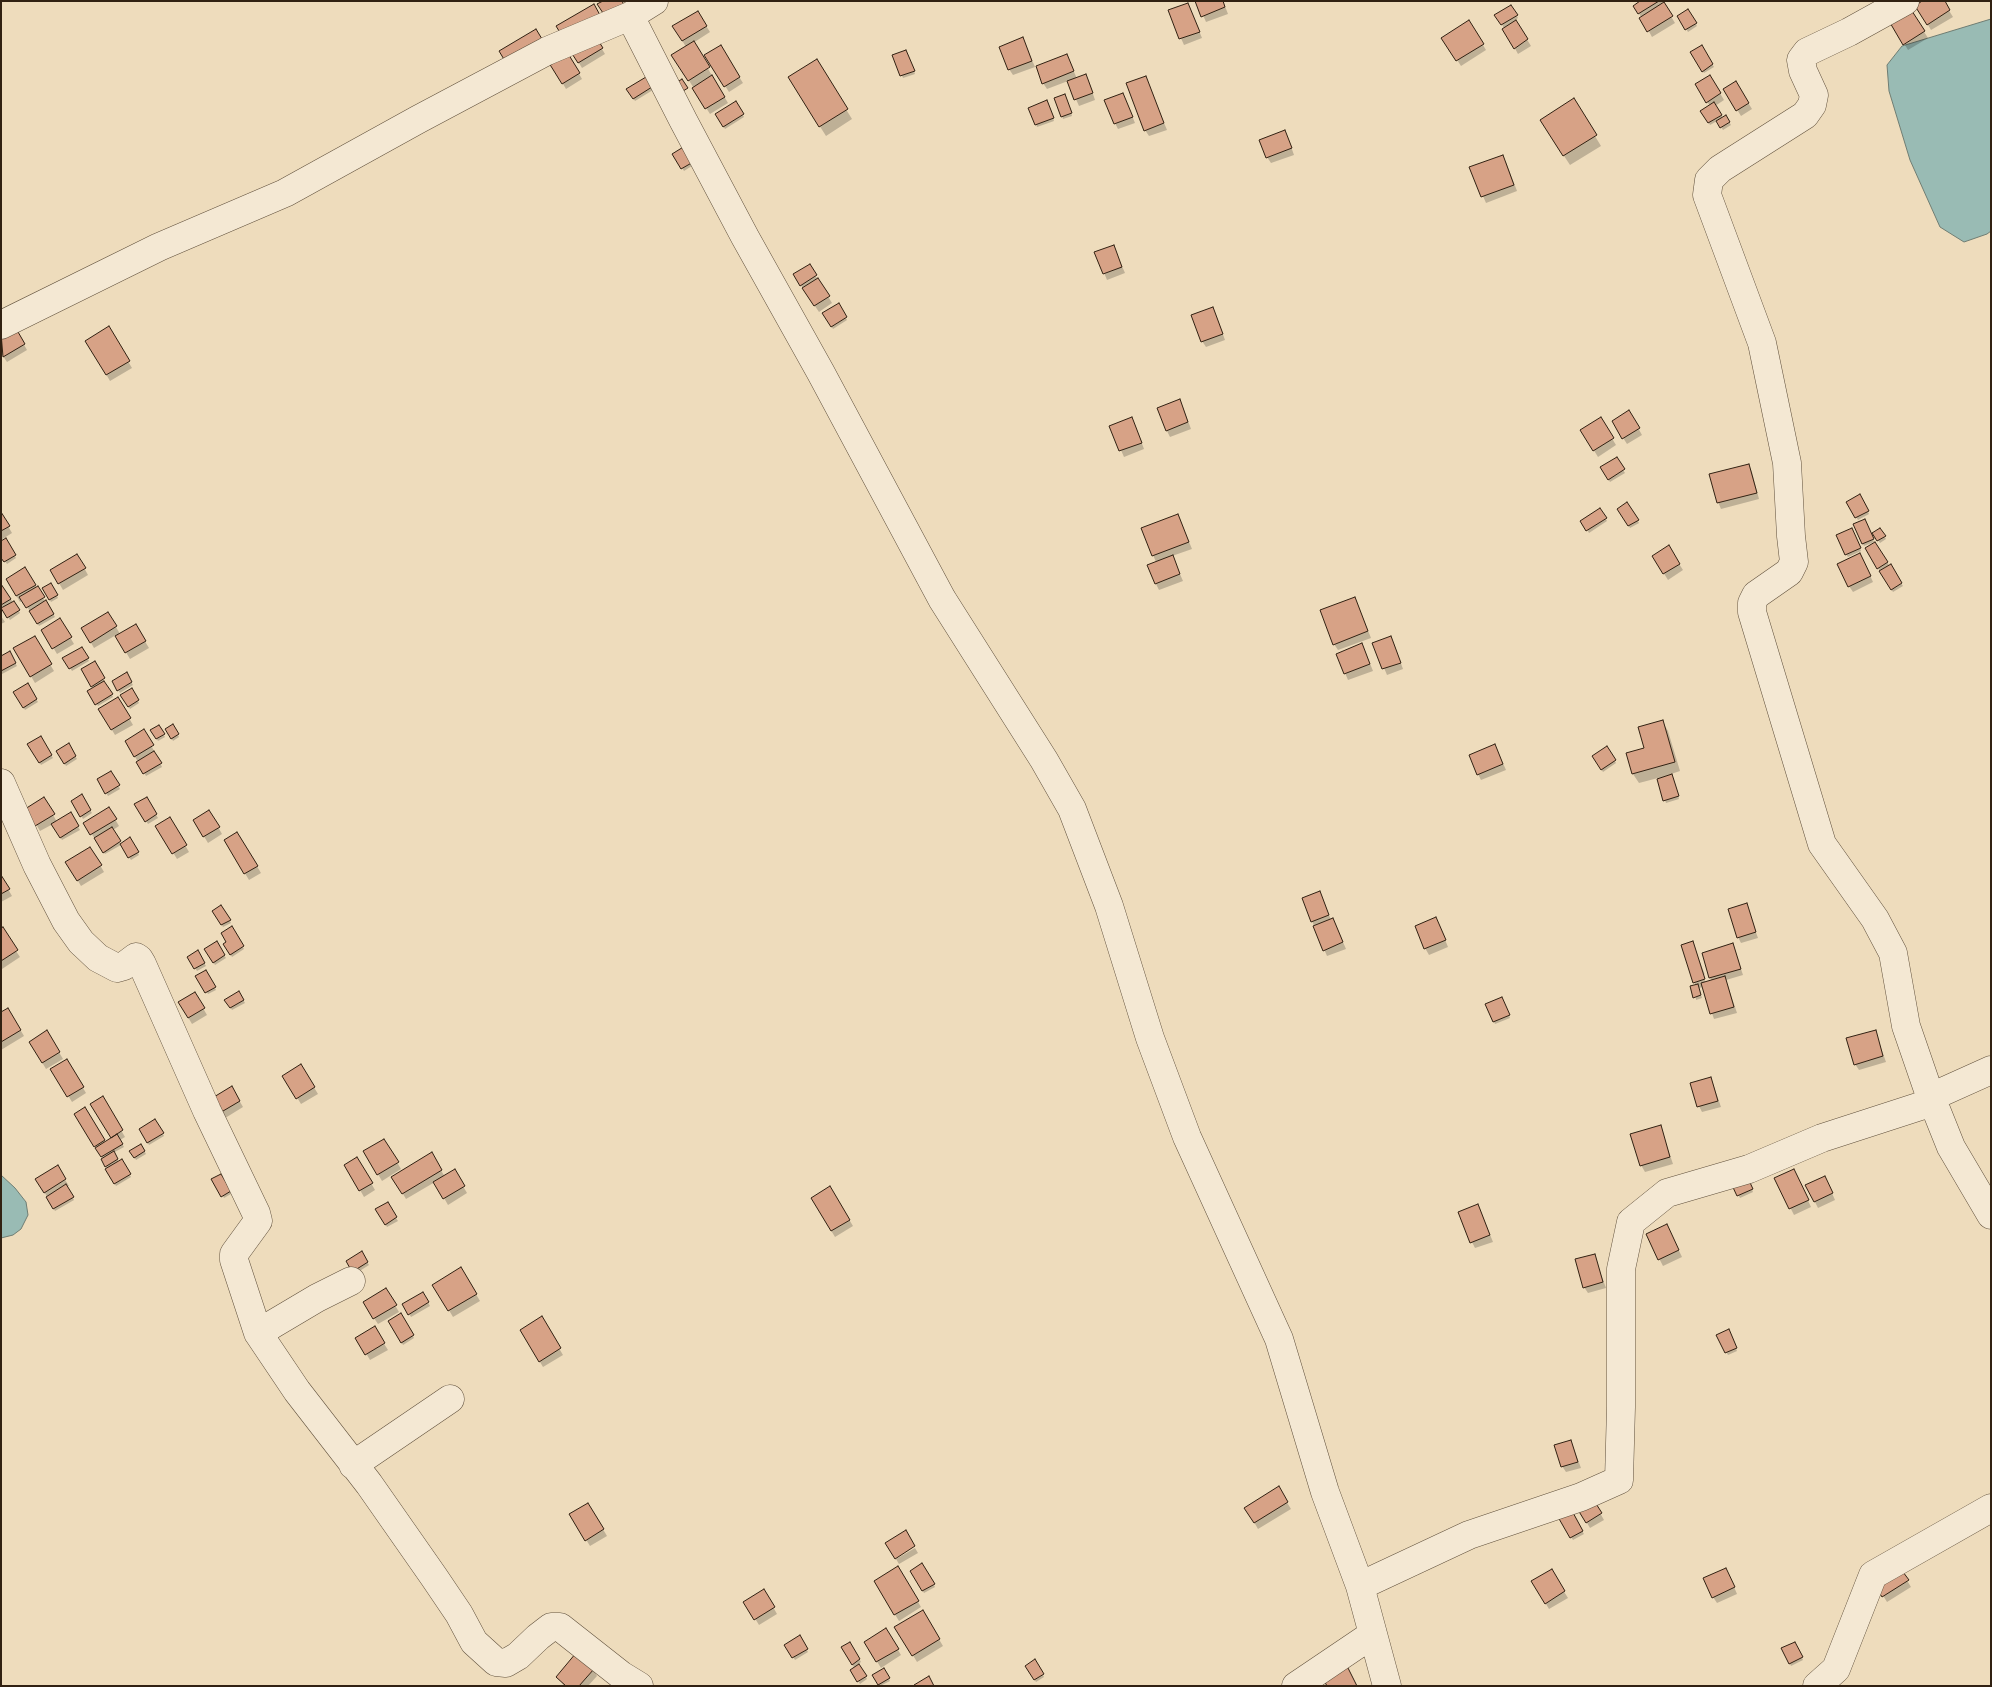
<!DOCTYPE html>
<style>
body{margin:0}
#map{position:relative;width:1992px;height:1687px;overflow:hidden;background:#eedcbc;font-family:"IM FELL French Canon",serif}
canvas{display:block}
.frame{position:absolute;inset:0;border:2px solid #312112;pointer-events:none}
</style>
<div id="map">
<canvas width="1992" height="1687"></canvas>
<div class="frame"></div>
</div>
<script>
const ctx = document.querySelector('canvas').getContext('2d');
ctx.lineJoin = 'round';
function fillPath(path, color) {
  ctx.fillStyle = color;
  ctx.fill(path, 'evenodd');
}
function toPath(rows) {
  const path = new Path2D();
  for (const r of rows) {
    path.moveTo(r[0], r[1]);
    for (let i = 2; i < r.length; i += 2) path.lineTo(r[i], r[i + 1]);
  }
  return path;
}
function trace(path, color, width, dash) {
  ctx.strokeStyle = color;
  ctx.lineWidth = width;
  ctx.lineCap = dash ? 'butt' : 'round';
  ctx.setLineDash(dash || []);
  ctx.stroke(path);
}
const water = toPath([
 [1991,19,1991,231,1987,234,1964,242,1940,227,1910,160,1889,91,1887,65,1902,46,1991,19],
 [1,1175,15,1188,26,1202,28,1215,21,1229,13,1235,1,1238,1,1175]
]);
fillPath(water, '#99bbb4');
trace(water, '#6f7d73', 1);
fillPath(toPath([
 [1197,1,1223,1,1228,14,1206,22],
 [1643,1,1664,1,1662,2,1675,23,1652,37,1635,6],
 [1943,1,1953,17,1931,30,1917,6],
 [1188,4,1202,38,1184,45,1169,11],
 [1511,6,1518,18,1515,20,1531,46,1518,54,1499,19],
 [1688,10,1697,26,1688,32,1679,16],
 [1910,10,1928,38,1908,50,1891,22],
 [697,12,710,32,693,43,728,103,710,114,673,55,686,47,674,27],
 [1469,22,1486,50,1461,66,1443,38],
 [594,36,605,54,582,68,571,50],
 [1023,39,1035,67,1013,75,1009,69],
 [720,47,743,83,729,92,706,56],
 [1701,47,1714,67,1704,73,1692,53],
 [567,53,582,79,566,89,551,63],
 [907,54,915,74,903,78,894,56],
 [816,61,852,119,826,136,795,87],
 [1070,62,1077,79,1089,82,1095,100,1079,106,1068,81,1047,89,1043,83],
 [1710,76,1724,100,1715,106,1723,118,1726,117,1731,125,1723,130,1717,121,1710,125,1702,111,1710,106,1696,85],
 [1145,77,1167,130,1149,136,1145,130],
 [646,79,653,90,635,101,628,90],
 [1736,83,1752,109,1741,116,1725,90],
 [1123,94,1135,123,1118,129,1115,123],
 [1066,98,1072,116,1063,119,1062,116],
 [1573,100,1601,146,1570,165,1547,130],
 [735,103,744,117,725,129,717,115],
 [1048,105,1054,121,1037,127,1036,124],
 [1288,138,1294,155,1271,163,1267,157],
 [674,154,695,164,684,171],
 [1506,162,1517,191,1486,203,1471,168],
 [1113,246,1125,273,1107,280,1096,253],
 [809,265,832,303,819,312,794,275],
 [838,305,847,320,833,329,824,314],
 [1216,315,1225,340,1206,347,1202,341],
 [14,327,27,350,7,362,1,353,1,334],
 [108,328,132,368,110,381,87,341],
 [1183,407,1191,429,1170,437,1167,431],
 [1629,412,1642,435,1627,444,1613,422],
 [1600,419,1616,445,1598,457,1582,431],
 [1135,425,1144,449,1124,457,1111,427],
 [1616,459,1625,473,1610,482,1602,468],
 [1749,465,1752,472,1759,499,1721,509,1718,502],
 [1859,496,1869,514,1858,520,1848,503],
 [1627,504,1639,523,1630,528,1619,509],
 [1600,510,1607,521,1589,533,1582,521],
 [1,514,12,533,1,540],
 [1178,515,1192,549,1172,556,1183,581,1159,590,1156,584,1156,562,1142,529],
 [1866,523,1874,542,1864,546,1863,544],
 [1880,530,1886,539,1880,543,1874,534],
 [1853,532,1861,551,1848,557,1846,554],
 [5,540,16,558,7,564,1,555],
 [1875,544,1903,586,1893,592,1866,549],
 [1668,547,1683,570,1668,580,1653,556],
 [77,555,88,575,63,590,52,571],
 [1863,560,1873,582,1853,592,1849,586],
 [25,569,55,617,39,626,23,600,20,602,7,580],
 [51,585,58,598,51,602,44,589],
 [2,586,20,613,10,620,1,604],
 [1355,598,1371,638,1338,650,1334,644],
 [108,613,120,634,135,625,149,648,130,659,116,635,94,648,83,629],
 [1,616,5,622,1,624],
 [60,620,74,644,57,654,43,630],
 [34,638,54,671,35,683,15,649],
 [1374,644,1394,644,1403,669,1387,675],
 [81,648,89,661,72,671,64,658],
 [1365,651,1373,671,1348,680,1337,654],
 [9,653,17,666,2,674,1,658],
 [94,663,113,697,98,706,89,692,94,689,83,670],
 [126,674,133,685,120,693,113,682],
 [27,685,38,702,25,710,15,692],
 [131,690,139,703,130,709,122,695],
 [118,699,133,725,115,735,100,710],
 [1662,721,1668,731,1680,771,1671,774,1679,799,1666,803,1658,778,1639,783,1633,774,1628,754,1646,749],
 [173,726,179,737,173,741,167,729],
 [159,727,165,737,158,741,152,730],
 [144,731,162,767,146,776,126,741],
 [40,738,53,758,41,765,29,744],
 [68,745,77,759,66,766,58,751],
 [1607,748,1616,763,1603,772,1593,756],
 [1498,752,1506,770,1481,780,1478,774],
 [111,773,120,789,108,796,99,780],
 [81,796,92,813,83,819,73,801],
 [146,798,158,818,148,824,136,804],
 [44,799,57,822,70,814,80,830,62,840,53,824,40,831,27,809],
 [109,809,119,826,113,830,121,844,130,839,139,855,131,860,121,845,105,854,85,824],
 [209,811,222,834,208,843,194,820],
 [170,819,189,852,177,859,157,826],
 [237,833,261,873,249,880,225,840],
 [90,848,104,872,81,886,67,862],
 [1,877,12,896,1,902],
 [1323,899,1331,920,1333,920,1336,926,1346,949,1327,956,1312,921],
 [1746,905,1758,938,1741,943,1738,937],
 [221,907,231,923,223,927,214,911],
 [1439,925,1448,947,1429,955,1425,948],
 [231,928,244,949,232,957,225,945,228,943],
 [1,929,20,957,2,969,1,968],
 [1692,942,1705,975,1703,973,1701,974,1706,983,1712,981,1710,978,1733,945,1743,975,1726,980,1737,1013,1714,1019,1703,987,1699,988,1702,998,1696,1000],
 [216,943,226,958,215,965,206,949],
 [197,952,206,966,197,971,189,957],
 [205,972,216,990,208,994,197,976],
 [239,992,245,1003,232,1010,226,1000],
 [194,993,207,1015,192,1024,179,1002],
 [1503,1001,1510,1018,1495,1024,1494,1022],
 [8,1009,24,1036,1,1050,1,1013],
 [1875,1031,1886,1062,1859,1070,1855,1064],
 [47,1032,63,1059,46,1069,30,1042],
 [67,1061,86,1093,72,1102,52,1069],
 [301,1066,318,1094,301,1104,284,1076],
 [1711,1078,1721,1107,1702,1112,1699,1106],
 [232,1088,243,1107,222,1120,211,1101],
 [102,1098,125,1137,120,1140,124,1147,113,1153,119,1162,121,1161,131,1177,116,1186,107,1170,103,1159,76,1114,85,1109,106,1143,113,1139],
 [155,1121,164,1136,149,1145,140,1130],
 [1660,1126,1673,1164,1645,1172,1641,1165],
 [384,1140,401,1169,382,1181,365,1152],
 [141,1145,146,1154,136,1160,131,1151],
 [431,1154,445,1177,454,1171,467,1193,448,1205,435,1182,406,1199,393,1177],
 [357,1159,375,1190,364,1197,346,1165],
 [57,1167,69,1186,66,1187,74,1200,55,1211,37,1179],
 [221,1175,231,1194,224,1198,213,1180],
 [1745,1175,1753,1192,1740,1198,1732,1182],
 [1797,1177,1811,1207,1794,1215,1776,1179],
 [1828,1184,1835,1200,1818,1208,1807,1186],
 [830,1188,853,1226,835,1237,812,1199],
 [387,1204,398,1221,387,1227,377,1210],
 [1481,1212,1493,1242,1475,1248,1472,1242],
 [1670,1232,1682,1257,1663,1266,1647,1235],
 [361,1253,369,1265,355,1274],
 [1594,1255,1606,1288,1588,1293,1584,1287],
 [461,1269,480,1301,453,1317,434,1285],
 [386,1290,399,1312,378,1324,364,1303],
 [423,1293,430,1306,411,1317,404,1305],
 [401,1315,414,1338,403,1345,390,1321],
 [541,1318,563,1355,543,1367,521,1330],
 [374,1328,388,1350,370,1360,357,1338],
 [1728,1331,1737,1351,1728,1355,1718,1336],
 [1571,1441,1581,1468,1566,1472,1562,1466],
 [1278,1488,1291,1509,1258,1529,1246,1508],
 [1591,1497,1604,1520,1590,1528,1577,1506],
 [588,1504,607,1536,590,1546,571,1515],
 [1570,1511,1584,1534,1573,1540,1559,1518],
 [915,1548,918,1553,899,1564,896,1559],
 [922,1565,935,1587,924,1593,911,1571],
 [898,1568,921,1607,899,1621,875,1582],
 [1900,1569,1911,1587,1887,1602,1876,1584],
 [1551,1571,1568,1598,1549,1609,1533,1582],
 [1729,1575,1737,1594,1717,1603,1713,1597],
 [764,1591,777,1614,759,1625,745,1602],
 [922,1611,943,1646,917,1662,896,1627],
 [886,1630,901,1655,881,1668,865,1642],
 [799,1637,808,1652,795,1660,786,1645],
 [850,1643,861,1662,858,1664,867,1679,860,1684,852,1670,855,1669,843,1648],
 [1795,1644,1803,1660,1791,1666,1783,1649],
 [1035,1661,1044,1677,1036,1682,1027,1666],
 [593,1669,597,1676,588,1686,564,1686,558,1677],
 [883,1669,890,1681,880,1686,874,1675]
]), '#0003');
const building = toPath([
 [603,1,622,1,624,5,605,16,597,4,603,1],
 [1195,1,1223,1,1225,7,1201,17,1195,1],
 [1640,1,1659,1,1638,14,1633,6,1640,1],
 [1922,1,1945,1,1950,10,1927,25,1915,6,1922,1],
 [1664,2,1673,16,1647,32,1639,18,1664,2],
 [1188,3,1200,32,1179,39,1168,10,1188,3],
 [594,4,601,17,564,39,556,26,594,4],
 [1511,5,1518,15,1501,25,1494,15,1511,5],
 [1910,8,1925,31,1903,45,1889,21,1910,8],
 [1688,9,1697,23,1685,30,1677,16,1688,9],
 [698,11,707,26,682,41,672,26,698,11],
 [1469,20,1484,44,1456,61,1441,38,1469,20],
 [1516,20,1528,39,1514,49,1502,29,1516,20],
 [536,29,545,44,508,66,499,51,536,29],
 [594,34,603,48,578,63,569,49,594,34],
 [1023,37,1032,61,1008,70,999,47,1023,37],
 [694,41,710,67,688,81,671,55,694,41],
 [721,45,740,77,724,87,704,55,721,45],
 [1702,45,1713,64,1702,72,1690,52,1702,45],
 [906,50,915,71,900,76,892,55,906,50],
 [567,52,580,73,562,84,549,63,567,52],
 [1067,54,1074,71,1042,84,1036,66,1067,54],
 [817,59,848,109,819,127,788,77,817,59],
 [1086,74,1093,93,1074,100,1067,81,1086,74],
 [712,75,725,97,705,109,692,88,712,75],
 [1710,75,1721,93,1706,103,1695,84,1710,75],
 [1146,76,1164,123,1144,131,1126,83,1146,76],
 [646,77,652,87,633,99,626,89,646,77],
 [682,79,688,88,675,96,670,87,682,79],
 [1736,81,1749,103,1736,111,1723,89,1736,81],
 [1123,93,1133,117,1114,124,1104,100,1123,93],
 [1065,94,1072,113,1061,117,1054,98,1065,94],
 [1574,98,1597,135,1563,156,1540,120,1574,98],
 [1047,100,1054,118,1035,125,1028,108,1047,100],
 [736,101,744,114,723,127,715,114,736,101],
 [1714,102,1722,115,1708,123,1700,111,1714,102],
 [1726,115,1730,122,1720,128,1716,121,1726,115],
 [1285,130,1292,148,1266,158,1259,140,1285,130],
 [685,146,695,161,681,169,672,154,685,146],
 [1503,155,1514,185,1481,197,1469,167,1503,155],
 [1114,245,1122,267,1103,274,1094,252,1114,245],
 [810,264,817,275,800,286,793,274,810,264],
 [818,278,830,296,814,306,802,288,818,278],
 [839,303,847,317,831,327,822,313,839,303],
 [1213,307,1223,334,1201,342,1191,315,1213,307],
 [14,325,25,344,3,357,1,333,14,325],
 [109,326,130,361,106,375,85,341,109,326],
 [1180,399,1188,422,1166,431,1157,408,1180,399],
 [1629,410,1640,428,1622,439,1612,421,1629,410],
 [1132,417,1142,443,1119,451,1109,426,1132,417],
 [1601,417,1614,438,1593,451,1580,430,1601,417],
 [1617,457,1625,469,1608,480,1600,467,1617,457],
 [1749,464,1757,493,1717,503,1709,474,1749,464],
 [1860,494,1869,511,1855,518,1846,502,1860,494],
 [1627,502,1639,520,1628,526,1617,509,1627,502],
 [1600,508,1607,518,1586,531,1580,521,1600,508],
 [1,512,10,526,1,531,1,512],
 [1178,514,1189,542,1152,556,1141,528,1178,514],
 [1865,519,1874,539,1862,544,1853,524,1865,519],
 [1852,528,1861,548,1845,555,1836,535,1852,528],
 [1880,528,1886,536,1877,541,1872,533,1880,528],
 [6,538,16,555,4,562,1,558,1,541,6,538],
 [1875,542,1888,562,1877,569,1865,548,1875,542],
 [1669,545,1680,564,1663,574,1652,556,1669,545],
 [1860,553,1871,576,1848,587,1837,564,1860,553],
 [77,554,86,568,58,584,50,570,77,554],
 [1173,555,1180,574,1155,584,1147,565,1173,555],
 [1891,564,1902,583,1891,590,1879,571,1891,564],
 [25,567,36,585,16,596,6,579,25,567],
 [51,583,58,595,49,600,42,588,51,583],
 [1,584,11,599,1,605,1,584],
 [38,586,45,597,26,608,19,597,38,586],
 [1355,597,1368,631,1333,645,1320,610,1355,597],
 [46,600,54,614,37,624,29,611,46,600],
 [14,601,20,610,7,618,1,608,14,601],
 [108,612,117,626,90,643,81,628,108,612],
 [60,618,72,637,52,649,41,630,60,618],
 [136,624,146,641,125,653,115,636,136,624],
 [35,636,52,664,30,677,13,648,35,636],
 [1391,636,1401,663,1382,669,1372,643,1391,636],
 [1362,643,1370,664,1344,674,1336,654,1362,643],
 [82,647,89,658,69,669,62,658,82,647],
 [10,651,16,663,1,671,1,656,10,651],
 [95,661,105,678,91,687,81,669,95,661],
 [127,672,132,682,117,691,112,681,127,672],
 [104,681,113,694,95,705,87,691,104,681],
 [28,683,37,699,23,708,13,692,28,683],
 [132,688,139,700,128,707,120,695,132,688],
 [118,697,131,718,111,730,98,709,118,697],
 [1663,720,1675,762,1632,774,1626,753,1644,748,1638,727,1663,720],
 [173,724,179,734,171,739,165,729,173,724],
 [159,725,165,734,156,739,150,730,159,725],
 [144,729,154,745,134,757,125,741,144,729],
 [41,736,52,755,39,763,27,744,41,736],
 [69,743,76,756,64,764,56,751,69,743],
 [1495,744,1503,764,1477,775,1469,755,1495,744],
 [1607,746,1616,760,1601,770,1592,756,1607,746],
 [154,751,162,763,143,774,136,762,154,751],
 [111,771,120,785,105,794,97,779,111,771],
 [1672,774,1679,796,1663,801,1657,779,1672,774],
 [82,794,91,810,80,817,71,801,82,794],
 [44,797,55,814,35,826,25,809,44,797],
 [147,797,157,814,145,822,134,804,147,797],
 [109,807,117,819,90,835,83,823,109,807],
 [209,810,220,827,203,837,193,820,209,810],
 [71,812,79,826,60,838,51,824,71,812],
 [170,817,187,845,172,854,155,826,170,817],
 [112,827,121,841,103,853,94,838,112,827],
 [237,832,258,866,244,874,224,840,237,832],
 [130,837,139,852,128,858,120,844,130,837],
 [90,847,102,865,77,881,65,862,90,847],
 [1,875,10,889,1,894,1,875],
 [1320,891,1329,915,1311,922,1302,898,1320,891],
 [1747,903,1756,932,1737,938,1728,909,1747,903],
 [221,905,231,920,221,925,212,911,221,905],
 [1436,917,1446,940,1424,949,1415,926,1436,917],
 [1333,918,1343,942,1323,951,1313,926,1333,918],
 [232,926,244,946,230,955,223,944,226,942,221,933,232,926],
 [3,927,18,950,1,961,1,928,3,927],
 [217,941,225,955,213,963,204,949,217,941],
 [1693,941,1705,979,1693,983,1681,945,1693,941],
 [1733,943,1741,969,1709,978,1702,953,1733,943],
 [198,950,205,963,194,969,187,957,198,950],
 [206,970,216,987,205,993,195,976,206,970],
 [1725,976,1734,1007,1710,1014,1701,983,1725,976],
 [1698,984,1701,995,1693,998,1690,986,1698,984],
 [239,991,244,1000,230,1008,224,1000,239,991],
 [195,992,205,1008,188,1018,178,1002,195,992],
 [1502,997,1510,1015,1493,1022,1485,1004,1502,997],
 [8,1008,21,1030,1,1042,1,1012,8,1008],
 [47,1030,60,1052,42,1063,29,1042,47,1030],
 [1876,1030,1883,1056,1854,1065,1846,1038,1876,1030],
 [67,1059,84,1087,67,1097,50,1069,67,1059],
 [301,1064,315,1087,296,1099,282,1076,301,1064],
 [1711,1077,1718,1101,1697,1107,1690,1083,1711,1077],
 [232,1086,240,1101,218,1114,209,1100,232,1086],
 [103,1096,123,1130,111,1138,90,1104,103,1096],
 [85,1107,105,1140,94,1147,74,1114,85,1107],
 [155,1119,164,1133,147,1143,139,1129,155,1119],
 [1661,1125,1670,1157,1640,1166,1630,1134,1661,1125],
 [117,1134,123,1144,101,1157,95,1148,117,1134],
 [384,1139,399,1162,377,1175,363,1151,384,1139],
 [141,1144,145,1151,134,1158,129,1151,141,1144],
 [114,1151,118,1159,105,1167,101,1159,114,1151],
 [432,1152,442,1170,402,1194,391,1177,432,1152],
 [357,1157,373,1183,359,1191,344,1165,357,1157],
 [122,1159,131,1174,114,1184,105,1169,122,1159],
 [58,1165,66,1179,44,1193,35,1179,58,1165],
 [455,1169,465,1186,443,1199,433,1182,455,1169],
 [1794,1169,1809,1200,1789,1209,1774,1178,1794,1169],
 [221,1174,231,1191,221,1197,211,1179,221,1174],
 [1746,1174,1753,1189,1737,1196,1730,1181,1746,1174],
 [1825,1176,1833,1193,1814,1202,1805,1185,1825,1176],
 [66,1184,74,1197,53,1209,46,1197,66,1184],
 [830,1186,850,1220,831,1231,811,1198,830,1186],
 [388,1202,397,1217,385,1225,375,1209,388,1202],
 [1478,1204,1490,1235,1470,1243,1458,1212,1478,1204],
 [1667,1224,1679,1250,1658,1260,1646,1234,1667,1224],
 [362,1251,368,1262,352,1272,346,1261,362,1251],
 [1595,1254,1603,1282,1583,1288,1575,1259,1595,1254],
 [461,1267,477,1294,448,1311,432,1285,461,1267],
 [386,1288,397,1305,373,1319,363,1302,386,1288],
 [423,1292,429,1302,408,1315,402,1304,423,1292],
 [401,1313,414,1335,401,1343,388,1321,401,1313],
 [542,1316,561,1348,539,1362,520,1330,542,1316],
 [375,1326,385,1343,365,1355,355,1338,375,1326],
 [1729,1329,1737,1348,1725,1353,1716,1335,1729,1329],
 [1571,1440,1578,1462,1561,1467,1554,1445,1571,1440],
 [1279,1486,1288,1502,1254,1523,1244,1508,1279,1486],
 [1591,1496,1602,1513,1586,1523,1575,1505,1591,1496],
 [588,1503,604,1529,585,1541,569,1514,588,1503],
 [1571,1509,1583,1531,1570,1538,1558,1517,1571,1509],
 [906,1530,915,1546,895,1559,885,1543,906,1530],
 [922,1563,935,1584,922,1591,910,1571,922,1563],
 [898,1566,919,1601,894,1615,874,1581,898,1566],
 [1726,1568,1735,1587,1712,1598,1703,1578,1726,1568],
 [1900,1568,1909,1580,1882,1597,1874,1584,1900,1568],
 [1552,1569,1565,1591,1545,1604,1531,1581,1552,1569],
 [764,1589,775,1607,754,1620,743,1602,764,1589],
 [923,1610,940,1639,912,1656,894,1627,923,1610],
 [886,1628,899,1649,876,1662,864,1642,886,1628],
 [800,1635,808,1649,792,1658,784,1645,800,1635],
 [850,1642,860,1659,852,1665,841,1647,850,1642],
 [1795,1642,1803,1657,1789,1664,1781,1648,1795,1642],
 [576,1653,594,1669,579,1686,566,1686,556,1677,576,1653],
 [1035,1659,1044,1674,1034,1680,1025,1666,1035,1659],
 [859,1664,867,1676,857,1682,850,1670,859,1664],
 [1346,1664,1357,1686,1327,1686,1322,1677,1346,1664],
 [884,1668,890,1678,878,1685,872,1675,884,1668],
 [929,1676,934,1686,915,1686,914,1685,929,1676]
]);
fillPath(building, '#d7a286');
trace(building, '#312112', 1);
const minor = toPath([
 [654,1,630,16,683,120,745,237,821,373,942,599,1044,760,1072,809,1109,906,1150,1038,1187,1137,1279,1339,1325,1492,1360,1586,1387,1686],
 [1905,1,1849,32,1807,52,1801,60,1803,71,1814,95,1812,105,1805,115,1720,169,1709,180,1707,195,1762,343,1787,463,1791,536,1794,562,1789,572,1756,595,1752,603,1752,612,1822,844,1875,919,1893,953,1906,1026,1927,1087,1951,1147,1991,1215],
 [1,325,159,247,285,193,419,119,547,51,630,16],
 [1,783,37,865,66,921,81,942,98,958,117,968,124,966,136,957,139,959,142,964,207,1111,256,1213,258,1221,234,1254,234,1260,258,1333,297,1391,369,1484,434,1577,459,1614,474,1642,496,1662,506,1663,518,1656,538,1637,551,1627,560,1627,621,1675,639,1686],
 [1931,1097,1991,1070],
 [258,1333,317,1298,351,1281],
 [353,1465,450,1399],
 [1360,1586,1469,1535,1581,1497,1619,1480,1621,1407,1621,1269,1631,1222,1667,1193,1749,1169,1822,1138,1933,1102],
 [1296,1686,1373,1634],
 [1817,1686,1836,1669,1873,1575,1991,1508]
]);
trace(minor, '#60503c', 29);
trace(minor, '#f4e8d3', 28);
</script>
